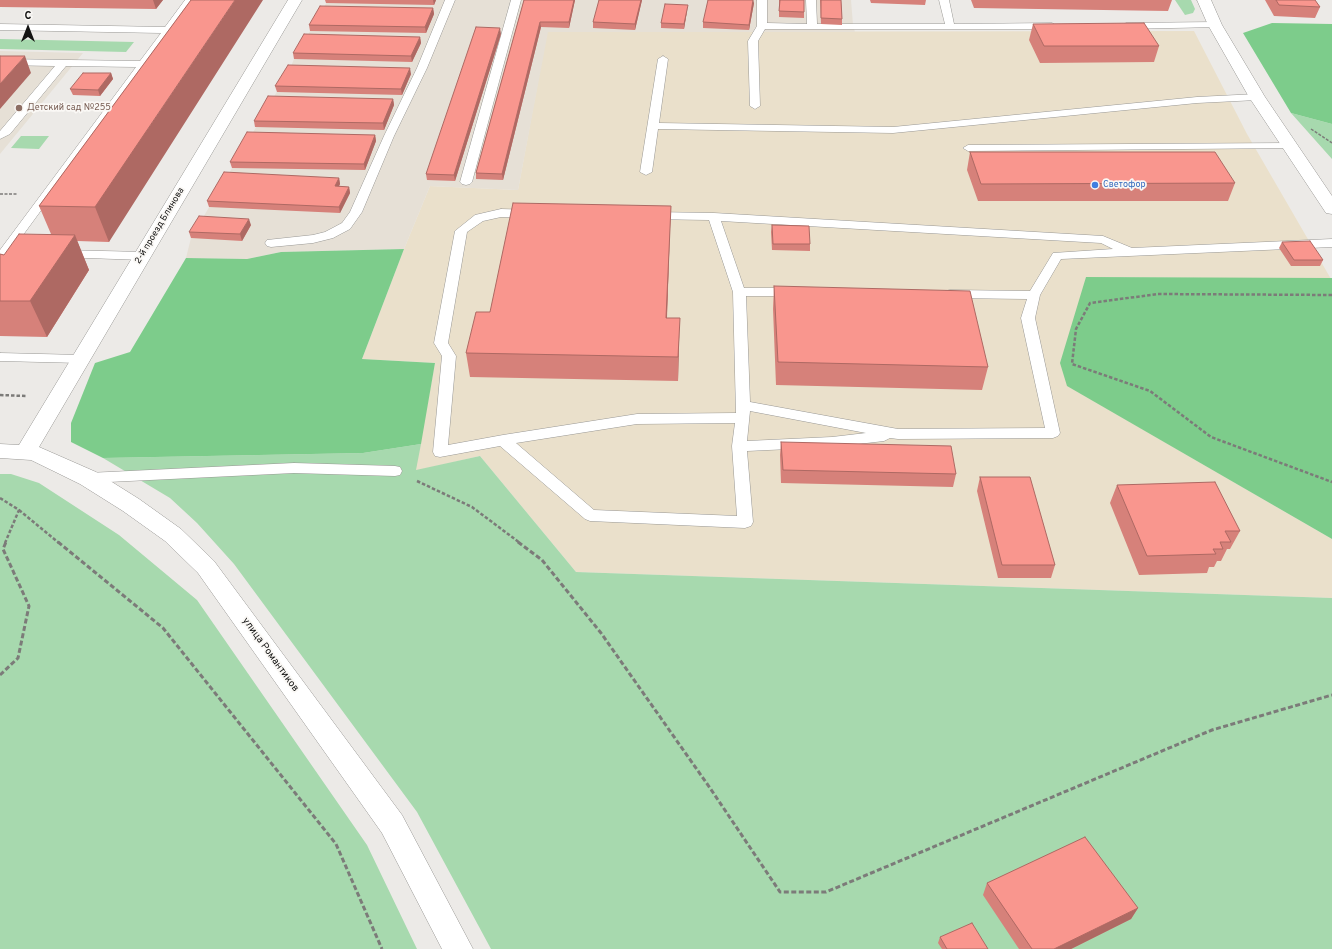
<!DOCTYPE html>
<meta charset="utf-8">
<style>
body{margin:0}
#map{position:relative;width:1332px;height:949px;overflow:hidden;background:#eceae7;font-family:Overpass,sans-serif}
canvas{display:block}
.north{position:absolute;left:8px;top:8px;width:40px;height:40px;-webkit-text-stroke:3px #faf8f5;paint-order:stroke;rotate:0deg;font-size:11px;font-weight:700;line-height:16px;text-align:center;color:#131312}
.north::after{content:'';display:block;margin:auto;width:14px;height:18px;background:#131312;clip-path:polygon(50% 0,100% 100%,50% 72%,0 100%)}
</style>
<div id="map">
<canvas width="1332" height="949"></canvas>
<div class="north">С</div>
</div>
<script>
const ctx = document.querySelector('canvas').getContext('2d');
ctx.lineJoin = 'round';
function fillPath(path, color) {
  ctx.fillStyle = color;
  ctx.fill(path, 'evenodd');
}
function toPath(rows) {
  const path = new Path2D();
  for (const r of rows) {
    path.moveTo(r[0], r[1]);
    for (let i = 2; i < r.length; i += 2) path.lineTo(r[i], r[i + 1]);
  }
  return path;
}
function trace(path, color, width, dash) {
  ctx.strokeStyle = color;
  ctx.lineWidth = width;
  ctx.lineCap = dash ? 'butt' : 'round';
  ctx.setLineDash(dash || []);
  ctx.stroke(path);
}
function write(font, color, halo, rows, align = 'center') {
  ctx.font = font + ' Overpass,sans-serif';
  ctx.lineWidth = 3.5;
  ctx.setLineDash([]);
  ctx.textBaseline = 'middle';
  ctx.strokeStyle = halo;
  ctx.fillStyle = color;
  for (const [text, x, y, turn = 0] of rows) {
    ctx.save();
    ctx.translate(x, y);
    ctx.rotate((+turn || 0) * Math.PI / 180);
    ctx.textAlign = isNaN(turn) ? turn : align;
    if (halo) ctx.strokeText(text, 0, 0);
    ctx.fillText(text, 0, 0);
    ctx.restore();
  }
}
fillPath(toPath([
 [1194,31,1247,134,1331,279,1086,277,1068,386,1332,539,1332,598,576,572,480,456,415,471,435,363,362,359,404,249,430,186,518,190,547,32]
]), '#eae0cb');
fillPath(toPath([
 [328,0,851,0,853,25,855,32,548,32,518,190,430,186,404,249,281,252,247,259,186,258,191,238,289,71,294,59],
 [0,51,83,53,0,154]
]), '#e6e0d6');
fillPath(toPath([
 [1175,0,1191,0,1195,9,1193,13,1185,15],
 [0,39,134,42,126,52,0,49],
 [1291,113,1332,124,1332,159],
 [21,136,49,136,39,149,11,148],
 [421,444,416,470,480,456,576,572,1332,598,1332,949,491,949,417,812,234,564,197,523,170,498,103,458,363,453],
 [0,474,11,474,39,483,119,535,197,600,367,845,417,949,0,949]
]), '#a7d9ae');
fillPath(toPath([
 [1272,23,1332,24,1332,124,1291,113,1243,33],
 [404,249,362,359,435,363,421,444,363,453,103,458,71,442,71,423,95,363,130,352,186,258,247,259,281,252],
 [1086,277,1332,278,1332,539,1067,386,1060,363]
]), '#7dcc8b');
const lane = toPath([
 [185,0,195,0,4,261,0,262,0,250,136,67,66,66,10,134,0,139,0,131,55,66,0,65,0,59,140,61,161,33,0,30,0,24,165,27,185,0],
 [445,0,455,0,427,68,394,136,362,212,350,229,333,238,313,243,271,247,267,246,265,243,267,240,313,235,325,232,342,223,350,212,384,136,417,68,445,0],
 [511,0,521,0,472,182,470,184,466,185,462,184,460,182,511,0],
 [757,0,767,0,767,23,807,24,806,0,816,0,817,24,945,24,939,0,949,0,954,24,1052,23,1057,26,1052,29,765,29,758,41,760,106,755,109,750,106,748,41,757,26,757,0],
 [1215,22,1220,25,1218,27,1126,29,1121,26,1126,23,1215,22],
 [663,56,668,59,659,123,893,127,1197,97,1257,94,1262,97,1257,100,1197,103,893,133,658,129,652,172,646,175,640,172,658,59,663,56],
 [1289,143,1293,144,1294,146,1293,148,968,151,963,148,968,145,1289,143],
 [501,209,531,210,535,212,537,214,535,216,531,218,501,217,483,221,467,232,448,343,456,356,448,445,503,435,637,414,736,413,733,292,709,220,647,219,645,216,647,213,651,212,714,213,1103,236,1132,248,1332,239,1332,247,1061,259,1040,295,1035,318,1060,433,1058,436,1053,438,898,439,890,438,884,441,832,447,747,451,753,522,751,526,745,528,590,521,585,519,500,446,440,457,435,456,433,452,442,356,434,343,455,231,475,215,501,209],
 [721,221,1101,243,1113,249,1053,253,1030,291,950,290,945,291,944,294,945,297,950,298,1027,299,1021,318,1045,428,898,429,750,402,746,296,794,296,799,295,800,292,799,289,794,288,744,288,721,221],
 [750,411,866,433,832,437,747,441,750,411],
 [735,423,732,446,737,516,594,510,516,443,637,424,735,423],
 [63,250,143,252,147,253,149,256,147,259,143,260,59,257,57,254,59,251,63,250],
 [0,353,81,355,86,356,88,359,86,362,81,363,0,361,0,353],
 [294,463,395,466,400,467,402,471,400,475,395,476,294,473,88,483,83,482,80,478,83,474,88,473,294,463]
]);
const street = toPath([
 [288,0,302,0,39,447,96,472,139,499,181,529,214,561,402,815,473,949,442,949,382,833,198,573,165,541,123,511,80,484,31,460,0,458,0,444,19,445,288,0],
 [1197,0,1211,0,1222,25,1265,97,1332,196,1332,214,1326,213,1249,97,1208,25,1197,0]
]);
trace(lane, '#999895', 1);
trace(street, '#999895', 1);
trace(toPath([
 [1311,129,1332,143],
 [0,194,17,194]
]), '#7c7b79', 1.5, [3, 1.5]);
trace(toPath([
 [1332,295,1158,294,1090,303,1076,329,1072,364,1150,391,1211,437,1332,482],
 [0,395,26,396],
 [417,481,472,507,520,543],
 [0,498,19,510,5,543],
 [19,510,59,543]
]), '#7c7b79', 2.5, [3.5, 2]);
trace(toPath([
 [58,542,163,628,336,844,382,949],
 [518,542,542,560,601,633,710,788,780,892,826,892,1212,730,1332,695],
 [0,675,18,658,29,606,3,549,6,542]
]), '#7c7b79', 3, [5, 2.5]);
fillPath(lane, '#fff');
fillPath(street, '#fff');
fillPath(toPath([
 [0,0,163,0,156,9,0,7],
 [191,0,109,242,77,241,89,270,47,337,0,336,0,254,4,255,51,234,39,206],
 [325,0,436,0,434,5,326,3],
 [524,0,575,0,569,28,541,27,503,180,476,179,476,173],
 [642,0,635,30,593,28,593,22],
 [779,0,804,0,804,18,779,17],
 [820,0,841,0,842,19,842,25,821,24],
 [870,0,926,0,925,5,871,3],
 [971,0,1172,0,1168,11,974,8],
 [1265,0,1315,0,1320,7,1315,18,1274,16],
 [754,3,749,30,703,28,703,22],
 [433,8,434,14,426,33,310,31,309,25],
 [687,11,684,29,661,28,661,23],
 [1033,24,1159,46,1154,62,1040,63,1029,40],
 [501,34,455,181,427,180,426,174],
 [420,37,421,43,412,62,294,59,293,53],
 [111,73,113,79,100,96,73,95,70,89],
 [411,74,402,95,277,92,275,86],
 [393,99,394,105,384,130,255,127,254,121],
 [375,135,376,141,365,170,232,168,230,162],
 [970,152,1235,183,1228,201,978,201,967,170],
 [339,178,340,184,339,186,349,187,350,193,340,213,209,207,207,201],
 [671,206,670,228,667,318,679,342,678,381,470,377,466,353,490,312],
 [251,225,242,241,191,238,189,232],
 [772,225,810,244,810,251,772,250,771,232],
 [1282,242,1323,260,1320,266,1291,266,1279,248],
 [774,286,988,367,982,390,776,385,773,309],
 [781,442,956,474,953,487,781,483,780,455],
 [980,477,1055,565,1051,578,998,578,977,491],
 [1117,485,1240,531,1230,549,1227,549,1221,561,1217,561,1214,567,1209,567,1207,573,1139,575,1110,503],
 [987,883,1138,908,1131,919,1071,949,1019,949,983,895],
 [940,937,988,949,942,949,938,943]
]), '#d6817a');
fillPath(toPath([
 [153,0,163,0,156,9],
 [235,0,263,0,109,242,95,207],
 [433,0,436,0,434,5],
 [574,0,575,0,569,28,569,22],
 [641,0,642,0,635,30,635,24],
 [753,0,754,3,749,30,749,25],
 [688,5,684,29,684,24],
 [433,8,434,14,426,33,425,27],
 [540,22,541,27,503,180,502,174],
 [500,28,501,34,455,181,454,175],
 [420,37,421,43,412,62,411,56],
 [25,56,31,73,0,109,0,84],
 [410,68,411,74,402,95,401,89],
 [111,73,113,79,100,96,98,90],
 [393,99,394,105,384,130,383,123],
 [375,135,376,141,365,170,364,164],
 [339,178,340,184,336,192,335,186],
 [349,187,350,193,340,213,339,207],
 [671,206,670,228,666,341,666,318],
 [249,219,251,225,242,241,240,234],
 [75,235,89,270,47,337,30,301],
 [680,318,679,342,678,381,678,357],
 [1138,908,1131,919,1071,949,1054,949]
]), '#ae6963');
const building = toPath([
 [191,0,235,0,95,207,39,206,191,0],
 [524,0,574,0,569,22,540,22,502,174,476,173,524,0],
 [599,0,641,0,635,24,593,22,599,0],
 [708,0,753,0,749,25,703,22,708,0],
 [780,0,804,0,804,12,779,11,780,0],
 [821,0,841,0,842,19,821,18,821,0],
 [1276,0,1315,0,1320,7,1279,5,1276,0],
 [665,4,688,5,684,24,661,23,665,4],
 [320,6,433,8,425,27,309,25,320,6],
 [1144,23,1159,46,1044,46,1033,24,1144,23],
 [476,27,500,28,454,175,426,174,476,27],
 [304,34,420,37,411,56,293,53,304,34],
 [0,56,25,56,0,84,0,56],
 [288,65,410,68,401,89,275,86,288,65],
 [83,73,111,73,98,90,70,89,83,73],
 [268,96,393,99,383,123,254,121,268,96],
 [247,132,375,135,364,164,230,162,247,132],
 [970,152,1215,152,1235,183,981,184,970,152],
 [224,172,339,178,335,186,349,187,339,207,207,201,224,172],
 [513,203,671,206,666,318,680,318,678,357,466,353,476,312,490,312,513,203],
 [199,216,249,219,240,234,189,232,199,216],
 [772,225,809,226,810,244,773,244,772,225],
 [19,234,75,235,30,301,0,301,0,254,4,255,19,234],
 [1310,241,1323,260,1294,260,1282,242,1310,241],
 [774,286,970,291,988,367,778,362,774,286],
 [781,442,951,446,956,474,783,470,781,442],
 [980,477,1030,477,1055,565,1002,565,980,477],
 [1215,482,1240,531,1225,531,1231,542,1220,542,1223,549,1213,549,1216,554,1147,556,1117,485,1215,482],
 [1085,837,1138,908,1054,949,1032,949,987,883,1085,837],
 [972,923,988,949,947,949,940,937,972,923]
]);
fillPath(building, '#f9968e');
trace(building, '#ae6963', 1);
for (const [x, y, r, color] of [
 [19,108,4,"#8d6e63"],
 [1095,185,4,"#3f7fe0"]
]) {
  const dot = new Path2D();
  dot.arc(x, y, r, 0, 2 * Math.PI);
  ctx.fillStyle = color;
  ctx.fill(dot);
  trace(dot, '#faf8f5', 1.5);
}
write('9px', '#785e54', '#faf8f5', [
 ["Детский сад №255",27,108]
], 'left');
write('9px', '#366cbe', '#faf8f5', [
 ["Светофор",1103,185]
], 'left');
write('9px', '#131312', '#faf8f5', [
 ["2-й проезд Блинова",160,226,-59]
]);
write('10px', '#131312', '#faf8f5', [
 ["улица Романтиков",270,655,54]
]);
</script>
